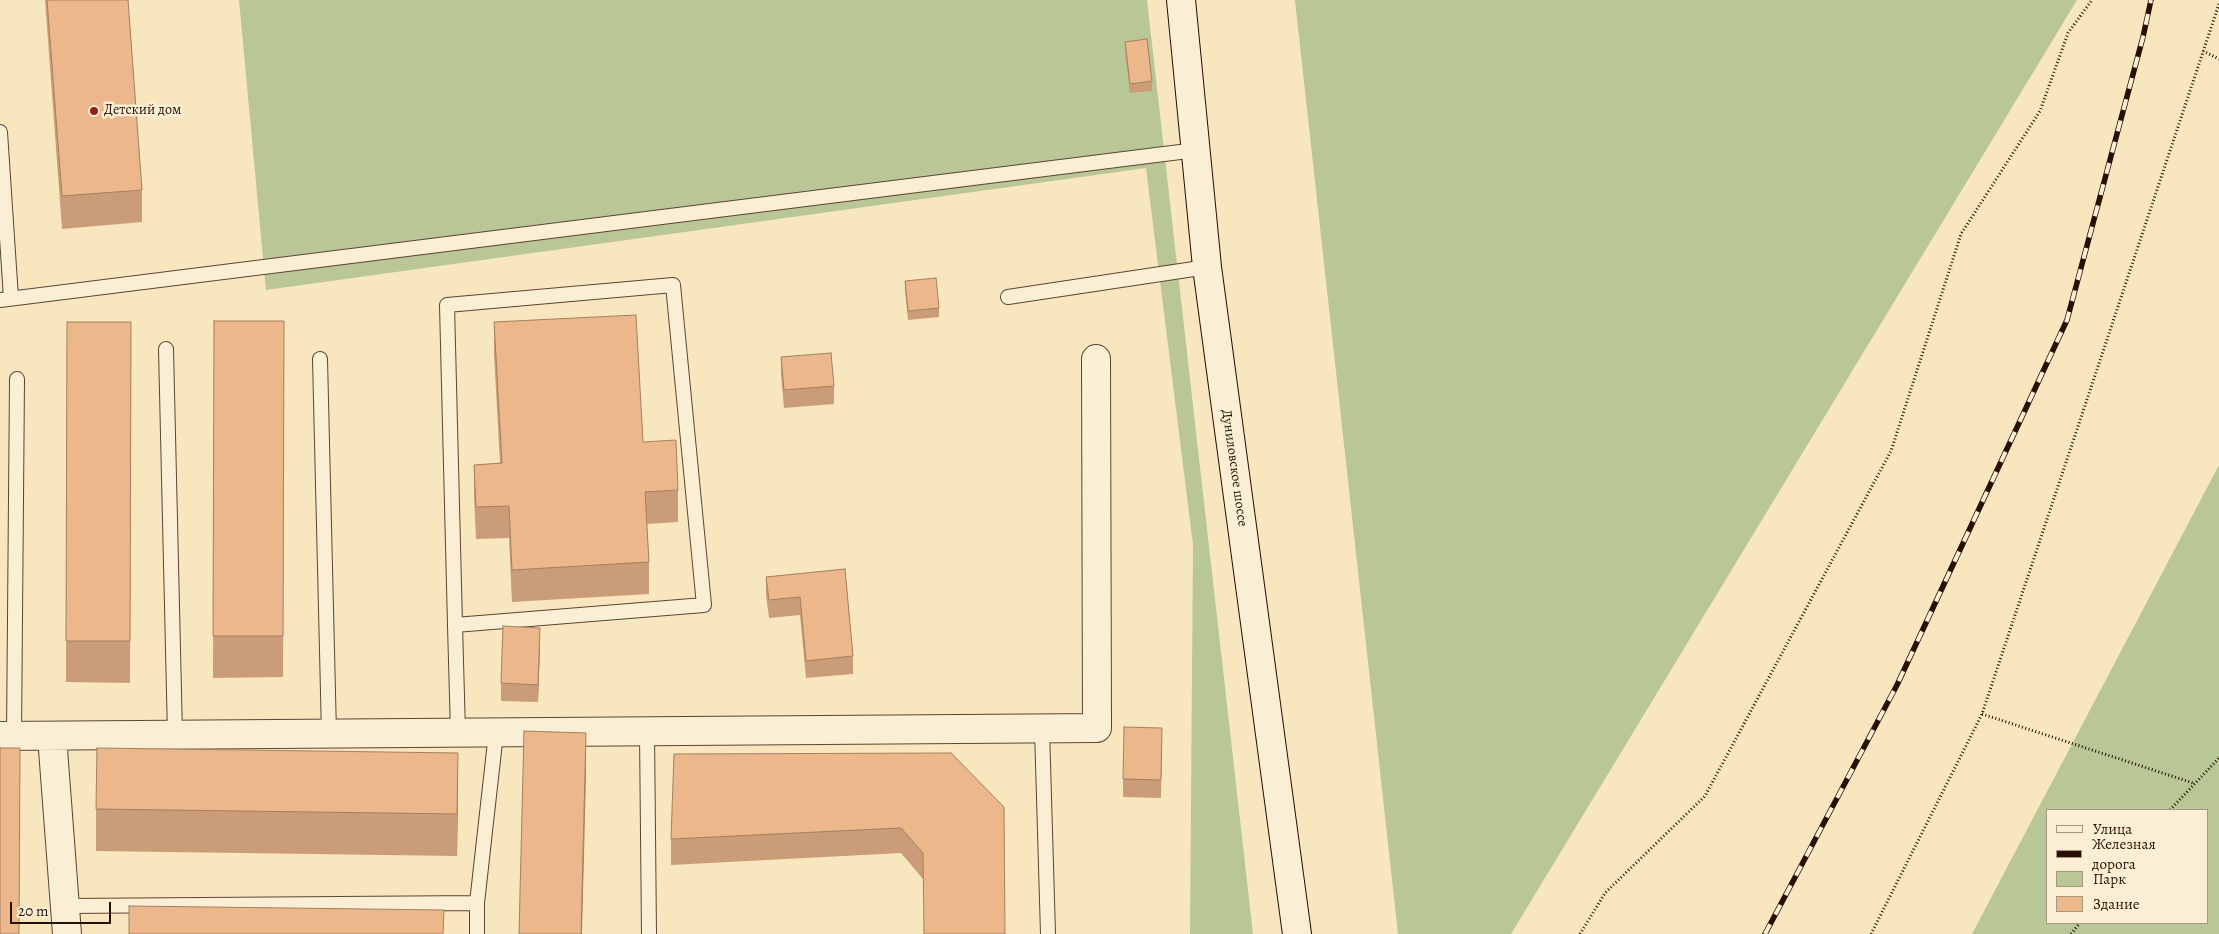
<!DOCTYPE html>
<meta charset="utf-8">
<style>
body{margin:0}
#map{position:relative;width:2219px;height:934px;overflow:hidden;background:#f8e6be;font-family:Alegreya,serif}
canvas{display:block}
.legend{position:absolute;left:2046px;top:809px;width:162px;height:115px;box-sizing:border-box;background:#faefd5;border:1px solid #a69581;margin:0;padding:6px 9px;list-style:none;font-size:15px;color:#270f03}
.legend li{display:flex;align-items:center;gap:10px;height:25px}
.legend b{width:25px;border:1px solid #a69581}
.scale{position:absolute;left:10px;top:902px;width:101px;height:22px;box-sizing:border-box;border:2px solid #270f03;border-top:0;padding-left:6px;font-size:15px;line-height:18px;white-space:nowrap;color:#270f03;-webkit-text-stroke:4px #faefd5;paint-order:stroke}
</style>
<div id="map">
<canvas width="2219" height="934"></canvas>
<ul class="legend">
<li><b style="height:6px;background:#faefd5"></b>Улица</li>
<li><b style="height:6px;background:#270f03"></b>Железная дорога</li>
<li><b style="height:14px;background:#b9c695"></b>Парк</li>
<li><b style="height:14px;background:#ebb78b"></b>Здание</li>
</ul>
<div class="scale">20 m</div>
</div>
<script>
const ctx = document.querySelector('canvas').getContext('2d');
ctx.lineJoin = 'round';
function fillPath(path, color) {
  ctx.fillStyle = color;
  ctx.fill(path, 'evenodd');
}
function toPath(rows) {
  const path = new Path2D();
  for (const r of rows) {
    path.moveTo(r[0], r[1]);
    for (let i = 2; i < r.length; i += 2) path.lineTo(r[i], r[i + 1]);
  }
  return path;
}
function trace(path, color, width, dash) {
  ctx.strokeStyle = color;
  ctx.lineWidth = width;
  ctx.lineCap = dash ? 'butt' : 'round';
  ctx.setLineDash(dash || []);
  ctx.stroke(path);
}
function write(font, color, halo, rows, align = 'center') {
  ctx.font = font + ' Alegreya,serif';
  ctx.lineWidth = 5;
  ctx.setLineDash([]);
  ctx.textBaseline = 'middle';
  ctx.strokeStyle = halo;
  ctx.fillStyle = color;
  for (const [text, x, y, turn = 0] of rows) {
    ctx.save();
    ctx.translate(x, y);
    ctx.rotate((+turn || 0) * Math.PI / 180);
    ctx.textAlign = isNaN(turn) ? turn : align;
    if (halo) ctx.strokeText(text, 0, 0);
    ctx.fillText(text, 0, 0);
    ctx.restore();
  }
}
fillPath(toPath([
 [239,0,1147,0,1253,934,1190,934,1193,545,1146,168,266,290],
 [1295,0,2077,0,1511,934,1398,934],
 [2219,465,2219,934,1972,934],
 [2048,810,2208,810,2208,923,2048,923]
]), '#b9c695');
const lane = toPath([
 [0,132,11,298],
 [1008,297,1207,267],
 [0,300,1196,150],
 [166,349,175,735],
 [320,359,329,734],
 [455,625,704,605,673,285,447,305,455,625,458,733],
 [1042,729,1048,934],
 [647,732,649,934],
 [14,736,17,379],
 [477,903,496,733],
 [65,906,477,903,477,934]
]);
const street = toPath([
 [0,736,1097,728,1096,359],
 [52,736,67,934]
]);
const secondary = toPath([
 [1181,0,1207,267,1297,934]
]);
trace(lane, '#5b4532', 16);
trace(street, '#5b4532', 30);
trace(secondary, '#270f03', 30);
trace(toPath([
 [2203,51,2219,59],
 [1982,714,2193,783],
 [2170,810,2219,758],
 [1580,934,1605,893,1705,796,1891,451,1961,234,2040,111,2068,33,2092,0],
 [1871,934,1982,714,2219,4],
 [2071,934,2080,923]
]), '#270f03', 3, [1, 2.5]);
trace(lane, '#faefd5', 14);
trace(street, '#faefd5', 28);
trace(secondary, '#faefd5', 28);
const rail = toPath([
 [1765,934,1897,685,2067,320,2143,37,2151,0]
]);
trace(rail, '#270f03', 5.5);
trace(rail, '#faefd5', 4, [11]);
fillPath(toPath([
 [45,0,128,0,142,190,142,222,62,229],
 [1125,42,1152,81,1152,91,1130,93,1125,51],
 [905,281,939,308,939,317,908,320,905,290],
 [214,321,284,321,283,677,213,678],
 [67,322,131,322,130,683,66,682],
 [494,322,643,442,678,490,678,522,647,524,649,562,649,594,512,602,509,538,476,539,474,497,474,465,500,463,494,354],
 [781,357,834,386,834,404,784,408,781,375],
 [845,569,853,656,853,674,806,678,800,615,769,618,766,595,766,577],
 [540,646,538,702,501,701,501,683],
 [1162,745,1161,798,1123,797,1123,779],
 [951,753,923,879,901,853,671,865,671,839],
 [458,795,457,856,96,851,96,809]
]), '#ca9d78');
fillPath(toPath([
 [540,628,540,646,538,702,538,685],
 [586,733,586,774,582,934,581,934],
 [458,753,458,795,457,856,457,814]
]), '#a48061');
const building = toPath([
 [47,0,128,0,142,190,62,196,47,0],
 [1147,39,1152,81,1130,84,1125,42,1147,39],
 [936,278,939,308,908,311,905,281,936,278],
 [636,315,643,442,676,440,678,490,645,492,649,562,512,570,509,506,476,507,474,465,502,463,494,322,636,315],
 [214,321,284,321,283,636,213,636,214,321],
 [67,322,131,322,130,641,66,641,67,322],
 [831,353,834,386,784,390,781,357,831,353],
 [845,569,853,656,806,661,800,597,769,600,766,577,845,569],
 [503,626,540,628,538,685,501,683,503,626],
 [1124,727,1162,728,1161,780,1123,779,1124,727],
 [524,731,586,733,581,934,519,934,524,731],
 [0,748,20,748,19,934,0,934,0,748],
 [97,748,458,753,457,814,96,809,97,748],
 [951,753,1004,807,1005,934,924,934,923,853,901,828,671,839,674,754,951,753],
 [129,906,444,910,443,934,129,934,129,906]
]);
fillPath(building, '#ebb78b');
trace(building, '#a48061', 1);
for (const [x, y, r, color] of [
 [94,111,5,"#8f2418"]
]) {
  const dot = new Path2D();
  dot.arc(x, y, r, 0, 2 * Math.PI);
  ctx.fillStyle = color;
  ctx.fill(dot);
  trace(dot, '#faefd5', 2);
}
write('14px', '#270f03', '#faefd5', [
 ["Детский дом",104,111]
], 'left');
write('14px', '#270f03', '#faefd5', [
 ["Дуниловское шоссе",1234,468,82]
]);
</script>
